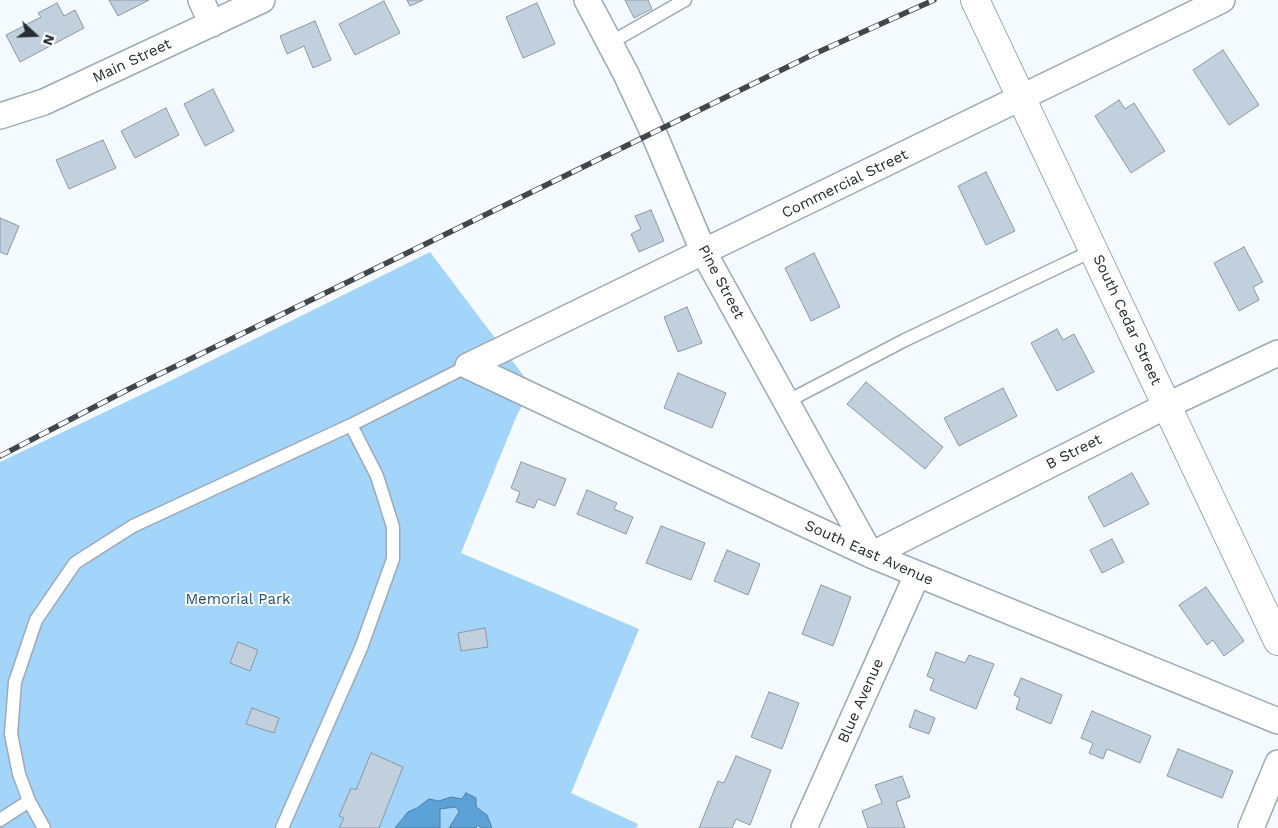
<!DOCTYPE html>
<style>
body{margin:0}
#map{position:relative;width:1278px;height:828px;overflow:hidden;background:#f4faff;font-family:"Work Sans",sans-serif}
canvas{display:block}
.north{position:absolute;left:10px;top:10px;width:50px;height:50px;-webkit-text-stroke:4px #fff;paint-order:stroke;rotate:110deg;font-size:14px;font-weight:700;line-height:20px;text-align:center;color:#262c30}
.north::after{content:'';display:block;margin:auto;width:18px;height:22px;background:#262c30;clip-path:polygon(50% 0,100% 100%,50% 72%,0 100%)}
</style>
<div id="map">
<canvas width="1278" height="828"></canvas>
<div class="north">N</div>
</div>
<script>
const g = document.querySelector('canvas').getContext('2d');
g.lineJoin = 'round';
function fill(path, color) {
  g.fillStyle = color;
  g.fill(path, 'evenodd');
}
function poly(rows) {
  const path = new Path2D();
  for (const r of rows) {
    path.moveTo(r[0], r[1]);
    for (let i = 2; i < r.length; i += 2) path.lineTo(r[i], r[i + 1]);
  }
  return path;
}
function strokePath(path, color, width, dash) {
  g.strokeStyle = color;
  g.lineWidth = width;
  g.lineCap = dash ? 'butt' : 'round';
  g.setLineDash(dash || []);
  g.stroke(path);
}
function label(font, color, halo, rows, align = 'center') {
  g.font = font + ' "Work Sans",sans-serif';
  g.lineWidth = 4;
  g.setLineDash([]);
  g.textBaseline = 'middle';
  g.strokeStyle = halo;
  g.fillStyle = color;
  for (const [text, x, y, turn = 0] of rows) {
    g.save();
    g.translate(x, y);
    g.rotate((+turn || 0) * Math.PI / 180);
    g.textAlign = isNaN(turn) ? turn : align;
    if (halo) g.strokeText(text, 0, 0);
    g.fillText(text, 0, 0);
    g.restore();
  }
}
fill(poly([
 [430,252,532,387,517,415,461,553,639,629,571,793,638,824,636,828,0,828,0,462,172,380]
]), '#a3d4fa');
const water = poly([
 [466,793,476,798,476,807,487,815,492,828,482,828,477,825,476,828,449,828,459,812,458,809,455,807,440,809,440,828,395,828,408,812,417,808,429,799,439,801,451,797,462,799,466,793]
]);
fill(water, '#5ca2d6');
strokePath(water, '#4c7fa4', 1);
const building = poly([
 [109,0,149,0,118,16,109,0],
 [407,0,423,0,410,6,407,0],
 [625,0,648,0,652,9,634,18,625,0],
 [384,1,400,33,355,55,339,24,384,1],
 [57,3,64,16,75,10,84,28,20,62,6,35,41,17,38,13,57,3],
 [537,3,555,44,523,58,506,17,537,3],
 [315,21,331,60,313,68,304,46,287,54,280,36,315,21],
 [1223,50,1259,105,1229,125,1193,70,1223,50],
 [213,89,234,131,205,146,184,104,213,89],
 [1119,100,1125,109,1134,103,1165,151,1131,173,1095,116,1119,100],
 [166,108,179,135,135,158,121,131,166,108],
 [103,140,116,168,69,189,56,160,103,140],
 [986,172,1015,231,986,245,958,186,986,172],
 [651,210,664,241,639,252,631,234,641,229,635,216,651,210],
 [0,218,19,226,7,255,0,252,0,218],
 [1244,247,1263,282,1253,287,1259,300,1239,311,1214,263,1244,247],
 [814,253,840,307,811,321,785,268,814,253],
 [687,307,702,343,678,352,664,317,687,307],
 [1057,329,1063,340,1074,334,1094,372,1057,391,1031,343,1057,329],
 [678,373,726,393,712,428,664,408,678,373],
 [866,382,943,447,925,469,847,404,866,382],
 [1003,388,1017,416,959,446,944,418,1003,388],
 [521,462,566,479,555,506,538,499,534,508,516,502,520,492,511,488,521,462],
 [1132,473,1149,504,1104,527,1088,497,1132,473],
 [587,490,617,503,614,509,633,517,626,534,577,514,587,490],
 [661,526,705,543,691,580,646,563,661,526],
 [1112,539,1124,562,1102,573,1090,550,1112,539],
 [727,550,760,564,748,595,714,581,727,550],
 [821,585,851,597,833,646,802,634,821,585],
 [1206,587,1244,641,1224,656,1213,640,1207,645,1179,605,1206,587],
 [485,628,488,647,461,651,458,633,485,628],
 [238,642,258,650,250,671,230,663,238,642],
 [936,652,965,663,969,655,994,664,976,709,930,690,934,679,927,676,936,652],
 [1021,678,1062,695,1051,724,1016,709,1020,698,1014,695,1021,678],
 [769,692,799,703,782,749,751,737,769,692],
 [252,708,279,718,274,733,246,724,252,708],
 [915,710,935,718,929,734,909,727,915,710],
 [1092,711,1151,736,1140,763,1107,749,1103,759,1089,753,1093,743,1081,738,1092,711],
 [1178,749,1233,771,1222,798,1167,776,1178,749],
 [371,753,403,767,379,828,339,828,344,818,339,816,351,788,356,790,371,753],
 [736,756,771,770,750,825,736,819,732,828,699,828,718,781,724,783,736,756],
 [902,776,910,797,896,802,905,828,868,828,862,811,882,803,875,785,902,776]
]);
fill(building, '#c1d0dc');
strokePath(building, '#8b99a5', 1);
const service = poly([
 [610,43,685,0],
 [786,402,905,340,1094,250],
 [0,820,29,801],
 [44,828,29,801,19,774,11,734,15,682,36,620,75,563,133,526,351,425,468,366],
 [282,828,361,648,393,559,393,527,377,476,351,425]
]);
const minor = poly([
 [201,0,212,24],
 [587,0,626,74,654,134,704,253,871,555,1168,405,1278,353],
 [0,116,44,102,262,0],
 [468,366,871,555,1278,721],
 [468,366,1222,0],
 [804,828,917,575],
 [1251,828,1278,763]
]);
const secondary = poly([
 [975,0,1278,641]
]);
strokePath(service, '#9caab6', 15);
strokePath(minor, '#9caab6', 28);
strokePath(secondary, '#9caab6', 30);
strokePath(service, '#fff', 12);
strokePath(minor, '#fff', 25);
strokePath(secondary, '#fff', 28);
const rail = poly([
 [0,456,127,390,814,54,934,0]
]);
strokePath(rail, '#41474b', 5.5);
strokePath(rail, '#fff', 4, [11]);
label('15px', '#262c30', '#fff', [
 ["Main Street",132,61,-25],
 ["Commercial Street",845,184,-26],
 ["Pine Street",721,282,62],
 ["South Cedar Street",1127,320,65],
 ["B Street",1074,452,-27],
 ["South East Avenue",869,553,24],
 ["Blue Avenue",861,701,-66]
]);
label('15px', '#1d5175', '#fff', [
 ["Memorial Park",238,600]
]);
</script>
